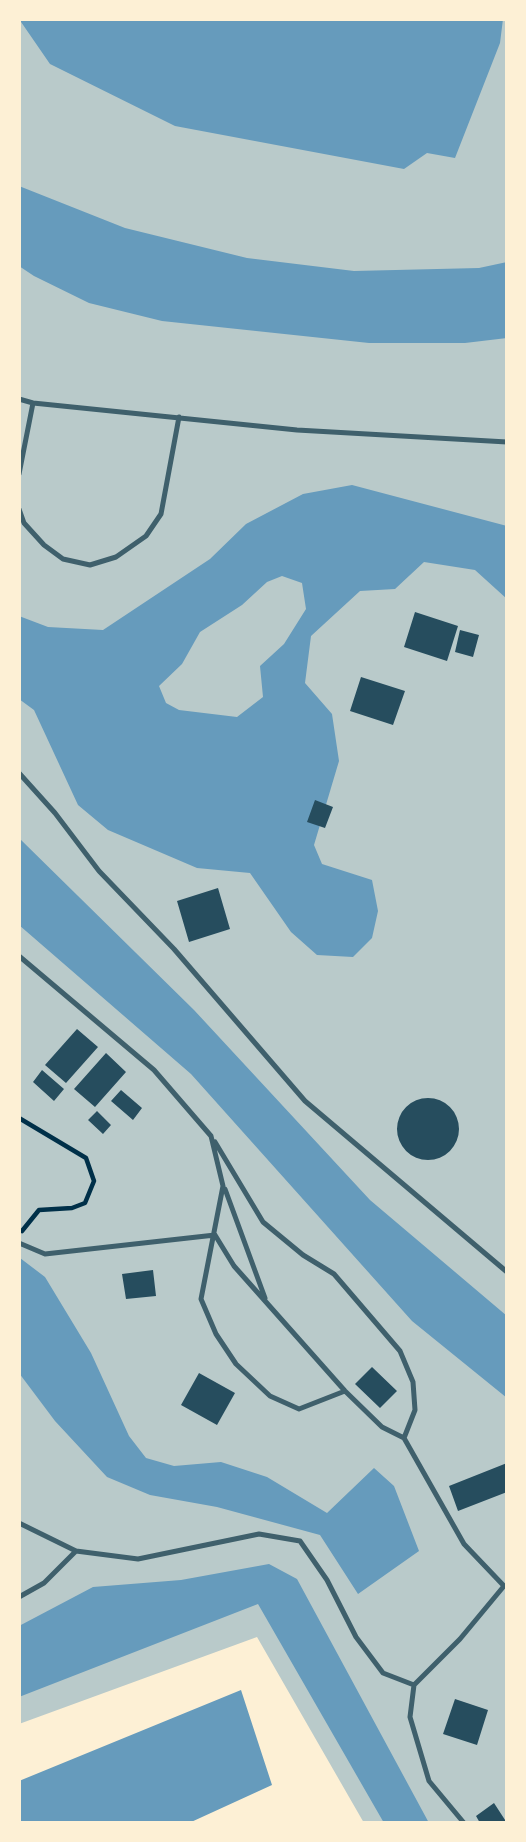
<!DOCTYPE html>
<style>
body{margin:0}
#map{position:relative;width:526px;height:1842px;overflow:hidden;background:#fdf0d5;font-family:"Archivo Narrow",sans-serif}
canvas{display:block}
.frame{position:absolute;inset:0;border:21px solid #fdf0d5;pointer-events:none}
</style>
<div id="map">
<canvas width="526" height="1842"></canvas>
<div class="frame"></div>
</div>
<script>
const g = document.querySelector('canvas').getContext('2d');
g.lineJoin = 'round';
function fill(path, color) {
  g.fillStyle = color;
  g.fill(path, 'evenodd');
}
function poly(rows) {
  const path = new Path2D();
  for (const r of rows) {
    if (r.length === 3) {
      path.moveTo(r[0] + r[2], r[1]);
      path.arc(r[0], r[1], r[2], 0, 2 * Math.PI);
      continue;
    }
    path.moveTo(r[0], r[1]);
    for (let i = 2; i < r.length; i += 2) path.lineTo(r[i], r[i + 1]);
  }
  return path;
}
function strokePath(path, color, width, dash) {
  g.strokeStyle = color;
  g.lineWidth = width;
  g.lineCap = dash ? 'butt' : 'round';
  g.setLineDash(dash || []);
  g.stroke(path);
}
fill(poly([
 [19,19,507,19,507,1823,364,1823,257,1637,19,1724]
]), '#b9caca');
fill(poly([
 [19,19,503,19,500,43,455,158,427,153,404,169,175,126,50,64],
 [19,186,125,228,247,258,354,271,479,268,507,262,507,338,465,343,369,343,162,321,89,303,34,276,19,266],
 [352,485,507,526,507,599,475,570,424,562,395,589,360,591,311,636,305,683,332,714,339,761,314,845,322,864,372,880,378,911,372,938,353,957,317,955,291,932,250,873,197,868,108,830,78,805,34,710,19,699,19,616,48,627,103,630,210,559,246,524,303,494],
 [282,576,302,583,306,609,284,644,260,666,263,697,237,717,179,710,166,703,159,686,182,664,200,632,242,605,267,582],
 [19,838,194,1010,370,1200,507,1316,507,1398,412,1321,191,1074,19,925],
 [20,1258,45,1277,91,1353,129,1436,146,1458,174,1466,221,1462,267,1477,327,1513,374,1468,394,1486,419,1551,358,1594,320,1535,217,1507,150,1495,107,1477,55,1421,19,1373],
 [269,1564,297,1579,429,1823,384,1823,258,1604,19,1697,19,1626,93,1587,181,1580],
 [241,1690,272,1785,189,1823,19,1823,19,1781]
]), '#669bbc');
fill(poly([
 [415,612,458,626,447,661,404,647],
 [460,630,479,635,473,657,455,652],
 [361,677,405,691,393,725,350,711],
 [315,800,333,807,325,828,307,822],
 [218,888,230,929,189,942,177,901],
 [77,1029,98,1047,66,1083,45,1065],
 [106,1053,126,1072,95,1107,74,1089],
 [42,1070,64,1089,54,1101,33,1082],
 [121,1090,142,1108,133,1120,111,1101],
 [428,1129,31],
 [97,1111,111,1125,103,1134,88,1120],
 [153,1270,156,1296,126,1299,122,1274],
 [372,1367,397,1391,380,1408,355,1384],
 [199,1373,235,1393,217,1425,181,1405],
 [507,1463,507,1492,458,1511,449,1486],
 [455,1699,488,1710,477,1745,443,1734],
 [494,1803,507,1823,480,1823,476,1816]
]), '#264d5e');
strokePath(poly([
 [19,1118,86,1158,94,1181,85,1203,72,1208,39,1210,22,1231]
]), '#003049', 4.5);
strokePath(poly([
 [19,399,33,403,297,430,507,442],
 [19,474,33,403],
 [19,509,24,523,44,545,63,559,90,565,116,557,146,536,161,514,179,417],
 [19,773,55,813,99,871,174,949,305,1101,507,1272],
 [19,956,154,1070,211,1136,223,1186,201,1299,216,1334,236,1364,270,1396,299,1409,345,1391],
 [215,1142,263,1222,303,1255,334,1274,400,1351,413,1382,415,1410,404,1438],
 [225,1189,265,1298],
 [215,1235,234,1266,345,1391,382,1427,404,1438,464,1544,504,1586,507,1585],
 [19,1243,45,1254,215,1235],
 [19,1523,76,1551,138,1559,259,1534,300,1541,327,1580,356,1637,383,1673,414,1685,460,1639,504,1586],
 [19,1597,44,1583,76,1551],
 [414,1685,410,1717,429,1781,464,1823]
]), '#3f606c', 5);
</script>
